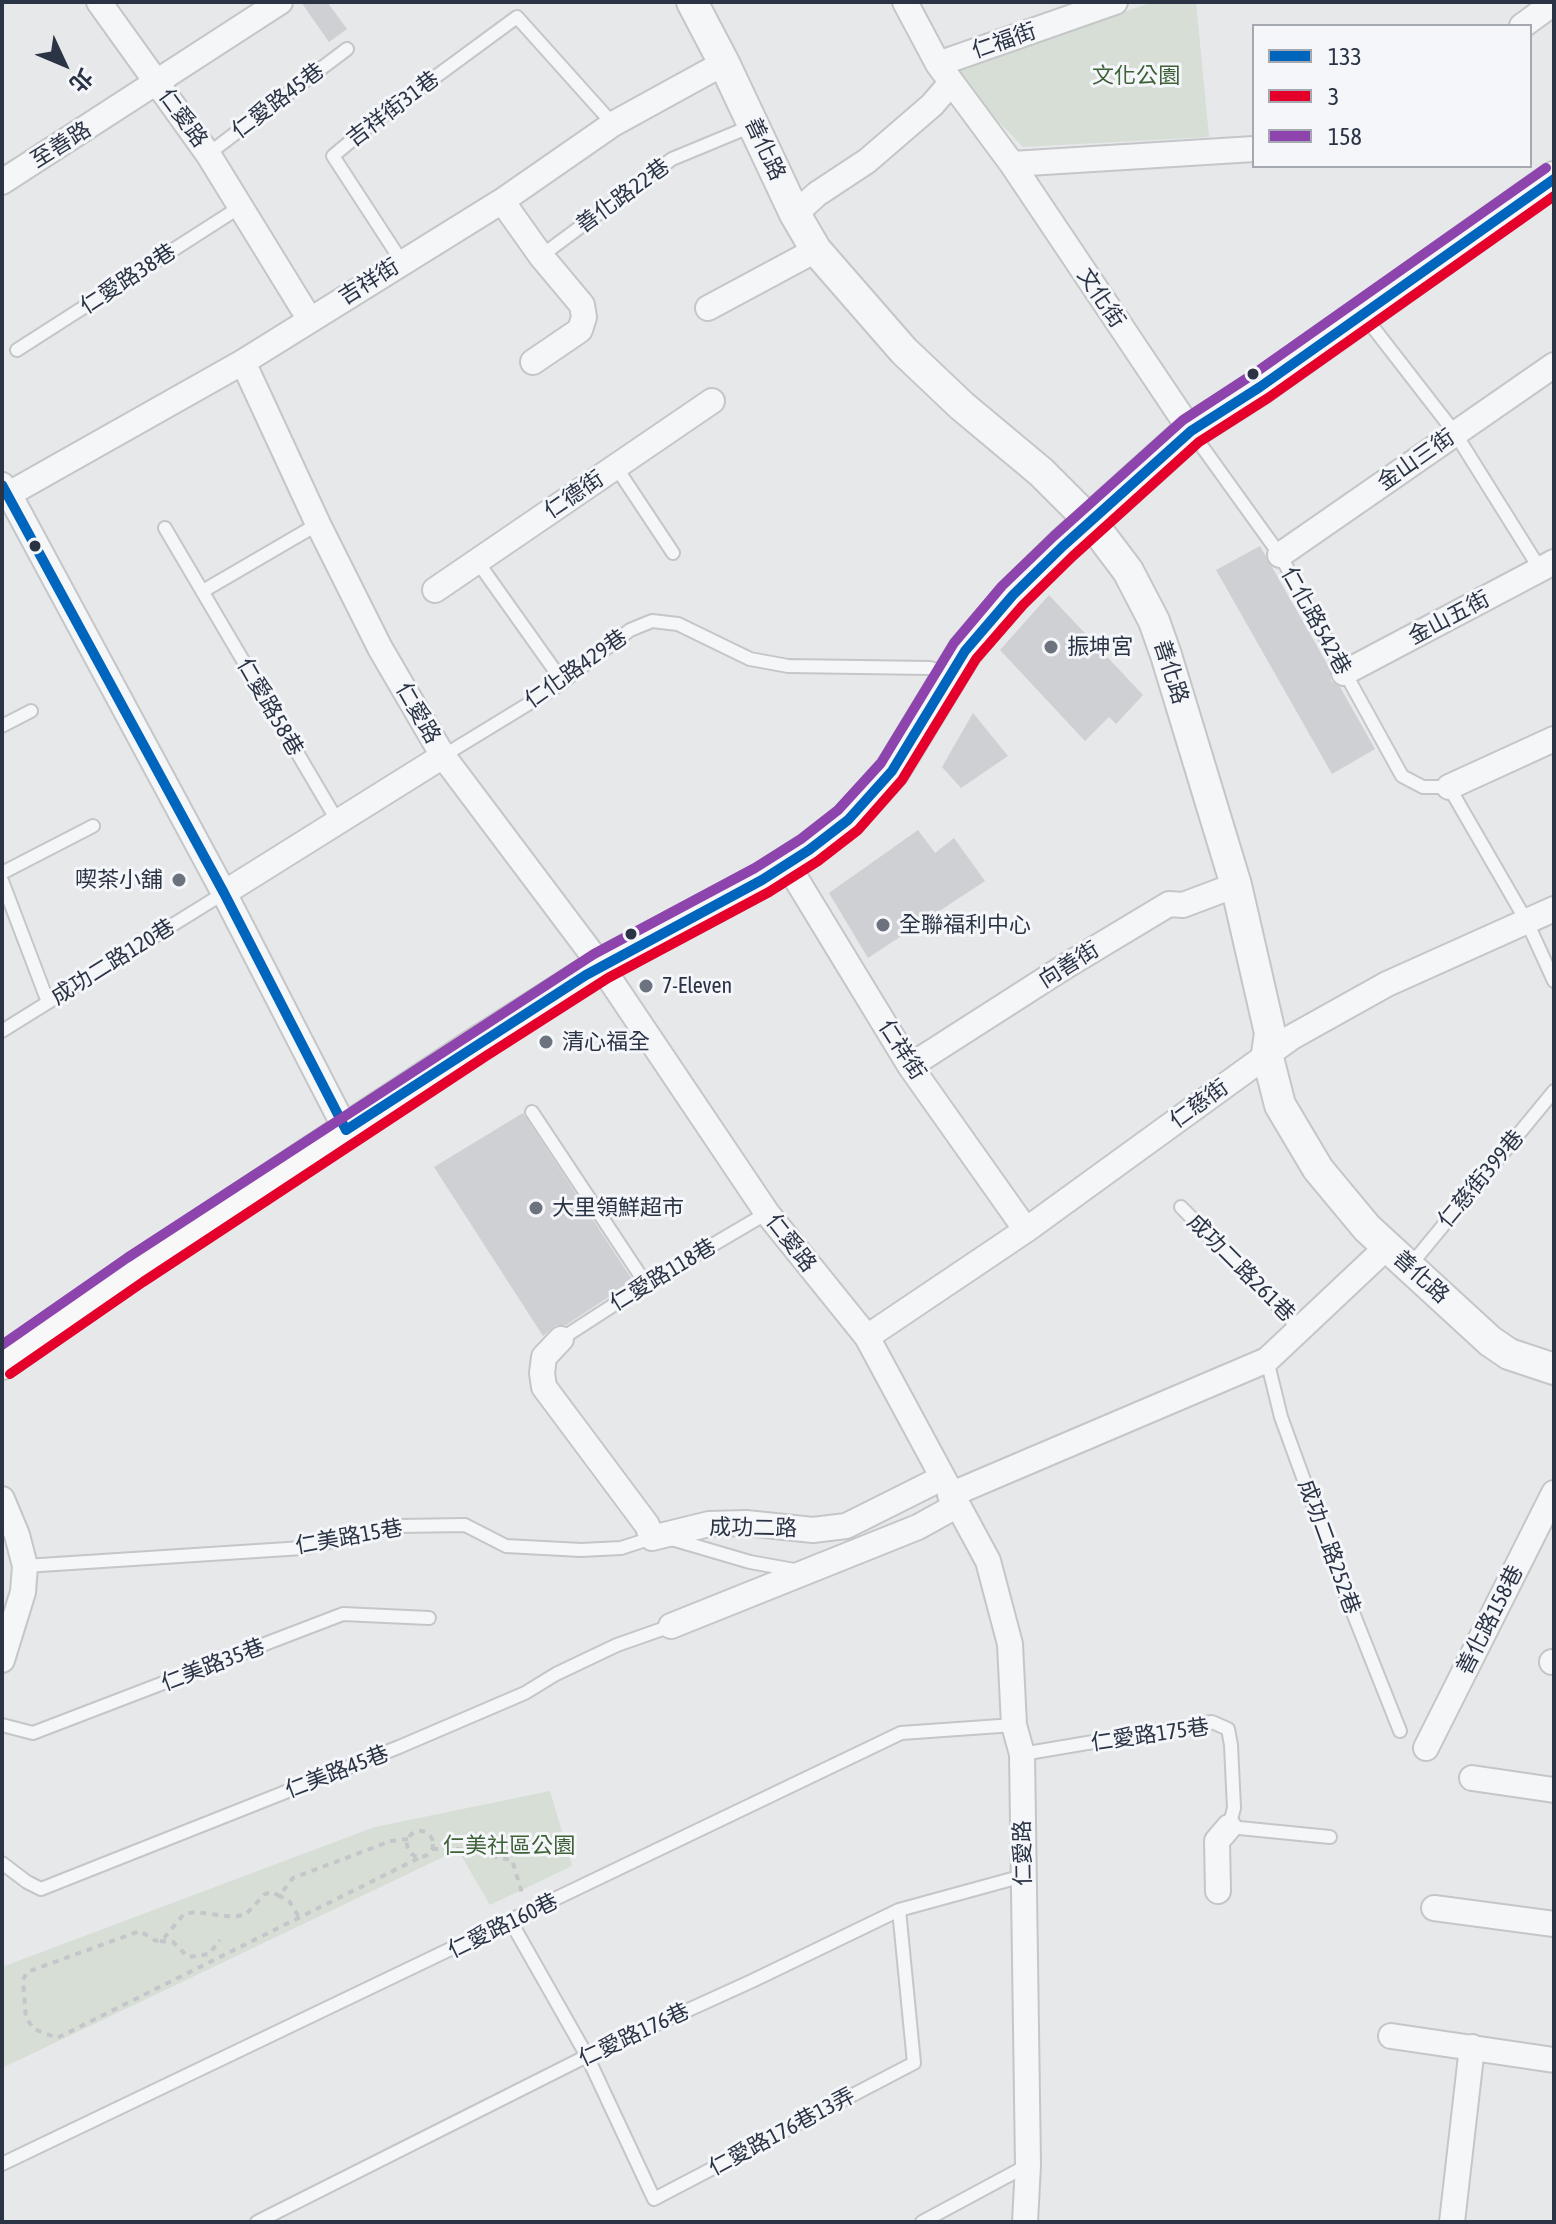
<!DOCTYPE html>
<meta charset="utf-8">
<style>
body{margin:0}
#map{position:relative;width:1556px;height:2224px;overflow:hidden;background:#e6e8ea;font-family:"Asap Condensed","Noto Sans TC",sans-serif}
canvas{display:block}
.frame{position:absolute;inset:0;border:4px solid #2b3445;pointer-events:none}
.legend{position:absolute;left:1252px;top:24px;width:280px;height:144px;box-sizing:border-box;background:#f4f6f9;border:2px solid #a4a8b1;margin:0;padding:10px 14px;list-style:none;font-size:24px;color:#2b3445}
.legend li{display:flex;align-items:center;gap:16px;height:40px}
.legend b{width:40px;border:2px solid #a4a8b1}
.north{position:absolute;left:24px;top:24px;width:80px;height:80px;-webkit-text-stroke:6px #f4f6f9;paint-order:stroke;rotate:134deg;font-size:22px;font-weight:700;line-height:32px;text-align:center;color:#2b3445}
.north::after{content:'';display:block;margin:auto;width:28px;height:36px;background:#2b3445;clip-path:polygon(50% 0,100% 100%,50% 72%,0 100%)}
</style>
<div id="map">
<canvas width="1556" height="2224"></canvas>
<div class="frame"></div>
<ul class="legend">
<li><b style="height:10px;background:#0065bd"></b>133</li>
<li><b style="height:10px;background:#e4002b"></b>3</li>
<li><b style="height:10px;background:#8e44ad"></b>158</li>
</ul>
<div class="north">北</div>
</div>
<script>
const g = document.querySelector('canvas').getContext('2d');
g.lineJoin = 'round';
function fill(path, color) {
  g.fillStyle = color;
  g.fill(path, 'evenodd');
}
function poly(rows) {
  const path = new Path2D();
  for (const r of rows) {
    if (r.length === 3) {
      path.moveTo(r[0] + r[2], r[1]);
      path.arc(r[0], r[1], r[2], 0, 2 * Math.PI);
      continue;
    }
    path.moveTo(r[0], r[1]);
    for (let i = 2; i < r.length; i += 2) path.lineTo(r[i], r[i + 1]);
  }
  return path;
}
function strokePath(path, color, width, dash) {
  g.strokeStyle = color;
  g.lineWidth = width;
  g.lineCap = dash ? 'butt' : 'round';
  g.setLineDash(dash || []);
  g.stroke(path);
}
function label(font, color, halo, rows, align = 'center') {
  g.font = font + ' "Asap Condensed","Noto Sans TC",sans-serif';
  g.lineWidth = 6;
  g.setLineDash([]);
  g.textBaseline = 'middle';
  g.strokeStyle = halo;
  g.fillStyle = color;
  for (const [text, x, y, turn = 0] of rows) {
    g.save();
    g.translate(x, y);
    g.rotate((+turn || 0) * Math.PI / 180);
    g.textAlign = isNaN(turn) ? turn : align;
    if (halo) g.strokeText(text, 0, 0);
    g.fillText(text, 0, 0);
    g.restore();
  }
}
fill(poly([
 [1154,2,1196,2,1209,137,1023,147,959,81,963,64],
 [550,1791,572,1866,490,1905,458,1850,2,2068,2,1967,375,1827]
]), '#d6ded6');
fill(poly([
 [301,2,327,2,347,29,329,42],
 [1260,546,1330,669,1331,681,1340,687,1375,749,1332,774,1216,570],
 [1049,595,1143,695,1116,724,1109,717,1085,741,1000,650],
 [973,713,1008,756,961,788,942,767],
 [918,830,935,853,954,838,985,881,868,958,829,893],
 [523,1113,633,1281,566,1325,556,1325,543,1336,434,1167]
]), '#ced0d3');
const service = poly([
 [208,154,347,49],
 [541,256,672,159,754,125],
 [402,262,333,156,370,125,517,17,613,124],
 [1365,317,1455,433,1540,569],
 [17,350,240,207],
 [1193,434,1280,555,1402,776,1423,787,1449,787,1527,922,1554,981],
 [616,467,673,553],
 [165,528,338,822],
 [477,561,563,682],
 [203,591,318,524],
 [2,726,31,711],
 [443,756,556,687,630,630,652,621,678,624,750,659,788,666,930,668,947,674],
 [2,873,93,826],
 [2,881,48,1002],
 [2,1031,224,893],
 [532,1112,646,1284],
 [1181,1207,1301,1330],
 [1409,1267,1554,1091],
 [561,1339,646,1284,767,1213],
 [1267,1360,1281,1417,1344,1590,1400,1731],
 [25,1566,303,1548,399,1526,465,1525,506,1546,581,1550,621,1548,652,1538,675,1540,750,1562,800,1571],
 [2,1725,33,1733,343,1614,429,1618],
 [1022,1754,1212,1722,1228,1729,1231,1745,1234,1808,1229,1827,1330,1837],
 [2,1863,27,1882,41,1889,399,1747,525,1693,556,1674,617,1645,671,1626],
 [511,1922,587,2056,654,2199,914,2063,899,1910],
 [2,2164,901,1733,1014,1725],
 [257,2222,587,2056,752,1981,899,1910,1023,1876],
 [922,2222,1028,2165]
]);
const minor = poly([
 [99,2,208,154,310,320],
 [905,2,938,64,1012,164,1191,431],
 [1522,26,1544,10],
 [938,64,1115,2],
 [1012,164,1254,149],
 [2,182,280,2],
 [502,201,541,256,582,305,584,317,580,330,533,362],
 [795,214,817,194,867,161,932,105,951,83],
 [708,308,816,250],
 [243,362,318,524,380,648,443,756,601,966,767,1213,867,1337,988,1561,1010,1644,1014,1725,1022,1754,1028,2165,1025,2222],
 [2,485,9,494,224,893,346,1130],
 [9,494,243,362,502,201,613,124,724,63],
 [1280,555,1554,365],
 [435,590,712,401],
 [1344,673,1554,562],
 [1449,787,1554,739],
 [787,864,910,1066,1026,1230],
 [224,893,443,756],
 [910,1066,1066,966,1169,904,1183,905,1236,885],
 [867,1337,1026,1230,1292,1037,1387,984,1554,909],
 [561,1339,544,1357,542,1373,544,1387,647,1525,652,1538,709,1524,746,1523,813,1530,846,1526,942,1478],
 [950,1495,1267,1360,1387,1247],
 [2,1499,17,1535,25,1566,23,1592,2,1660],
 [671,1626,918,1527,956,1506],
 [1552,1662,1554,1662],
 [1426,1748,1554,1493],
 [1472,1778,1554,1790],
 [1218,1891,1217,1841,1229,1827],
 [1434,1908,1554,1924],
 [1391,2036,1554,2060],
 [1452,2222,1472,2047]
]);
const tertiary = poly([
 [692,2,724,63,795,214,816,250,904,351,962,406,1041,472,1091,522,1128,571,1154,621,1166,655,1236,885,1270,1033,1267,1054,1280,1105,1318,1169,1367,1228,1490,1341,1509,1354,1554,1369]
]);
const secondary = poly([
 [2,1362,135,1270,478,1044,601,966,762,880,809,850,848,820,892,771,965,651,1013,595,1063,546,1191,431,1260,387,1554,179]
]);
strokePath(service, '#c4c6c8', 16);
strokePath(minor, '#c4c6c8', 28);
strokePath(tertiary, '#c4c6c8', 34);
strokePath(secondary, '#c4c6c8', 38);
strokePath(poly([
 [420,1844,13],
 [408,1839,391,1841,293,1878,279,1896,273,1892,265,1894,246,1914,234,1917,195,1912,184,1914,164,1938,156,1941,140,1931,27,1972,23,1980,26,2018,34,2029,57,2038,423,1856],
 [432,1849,458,1849,512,1860,523,1896],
 [278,1895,289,1901,299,1917],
 [160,1941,173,1942,188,1957,209,1954,220,1940]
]), '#c5c6ca', 4, [6, 6]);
strokePath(service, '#f5f6f7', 12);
strokePath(minor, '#f5f6f7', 24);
strokePath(tertiary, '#f5f6f7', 30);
strokePath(secondary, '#f8f8f8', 34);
strokePath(poly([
 [2,485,224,893,346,1130],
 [346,1130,586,975,762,880,809,850,848,820,892,771,965,651,1013,595,1063,546,1191,431,1260,387,1554,179]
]), '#0065bd', 10);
strokePath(poly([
 [10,1374,143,1282,486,1056,608,978,769,892,818,861,858,830,902,780,976,659,1023,605,1073,556,1199,442,1268,398,1554,196]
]), '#e4002b', 10);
strokePath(poly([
 [2,1345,127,1258,594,954,755,868,801,839,838,810,881,763,954,643,1002,586,1054,536,1183,420,1252,375,1546,168]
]), '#8e44ad', 10);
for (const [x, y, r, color] of [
 [1253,374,7,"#2b3445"],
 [35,546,7,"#2b3445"],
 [1051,647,8,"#6c737f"],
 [179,880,8,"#6c737f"],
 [883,925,8,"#6c737f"],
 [631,934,7,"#2b3445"],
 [646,986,8,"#6c737f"],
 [546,1042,8,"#6c737f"],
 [536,1208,8,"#6c737f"]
]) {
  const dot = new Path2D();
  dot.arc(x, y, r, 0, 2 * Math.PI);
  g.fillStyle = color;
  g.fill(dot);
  strokePath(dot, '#f4f6f9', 3);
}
label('22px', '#2b3445', '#f4f6f9', [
 ["仁福街",1004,41,-19],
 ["仁愛路45巷",278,101,-37],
 ["吉祥街31巷",393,109,-37],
 ["仁愛路",183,118,54],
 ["至善路",61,145,-32],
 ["善化路",765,149,65],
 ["善化路22巷",623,196,-36],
 ["仁愛路38巷",128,279,-33],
 ["吉祥街",369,282,-32],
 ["文化街",1101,298,56],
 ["金山三街",1416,460,-35],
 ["仁德街",574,495,-34],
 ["金山五街",1449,618,-28],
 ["仁化路542巷",1316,621,61],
 ["仁化路429巷",576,669,-35],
 ["善化路",1171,672,72],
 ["仁愛路58巷",270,707,60],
 ["仁愛路",418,713,60],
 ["成功二路120巷",113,962,-32],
 ["向善街",1069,965,-32],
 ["仁祥街",902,1050,57],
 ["仁慈街",1199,1104,-36],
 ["仁慈街399巷",1481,1179,-50],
 ["仁愛路",791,1243,52],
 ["成功二路261巷",1241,1268,45],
 ["仁愛路118巷",663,1275,-31],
 ["善化路",1421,1277,42],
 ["成功二路",753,1528,1],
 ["仁美路15巷",349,1537,-10],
 ["成功二路252巷",1329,1547,70],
 ["善化路158巷",1490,1620,-63],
 ["仁美路35巷",213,1665,-21],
 ["仁愛路175巷",1150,1735,-8],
 ["仁美路45巷",337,1772,-21],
 ["仁愛路",1023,1853,-91],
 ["仁愛路160巷",503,1926,-26],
 ["仁愛路176巷",634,2035,-25],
 ["仁愛路176巷13弄",782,2132,-28]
]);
label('22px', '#3f6138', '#f4f6f9', [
 ["文化公園",1136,76],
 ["仁美社區公園",509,1846]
]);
label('22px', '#2b3445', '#f4f6f9', [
 ["振坤宮",1067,647],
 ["喫茶小舖",163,880,"right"],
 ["全聯福利中心",899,925],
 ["7-Eleven",662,986],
 ["清心福全",562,1042],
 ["大里領鮮超市",552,1208]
], 'left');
</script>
